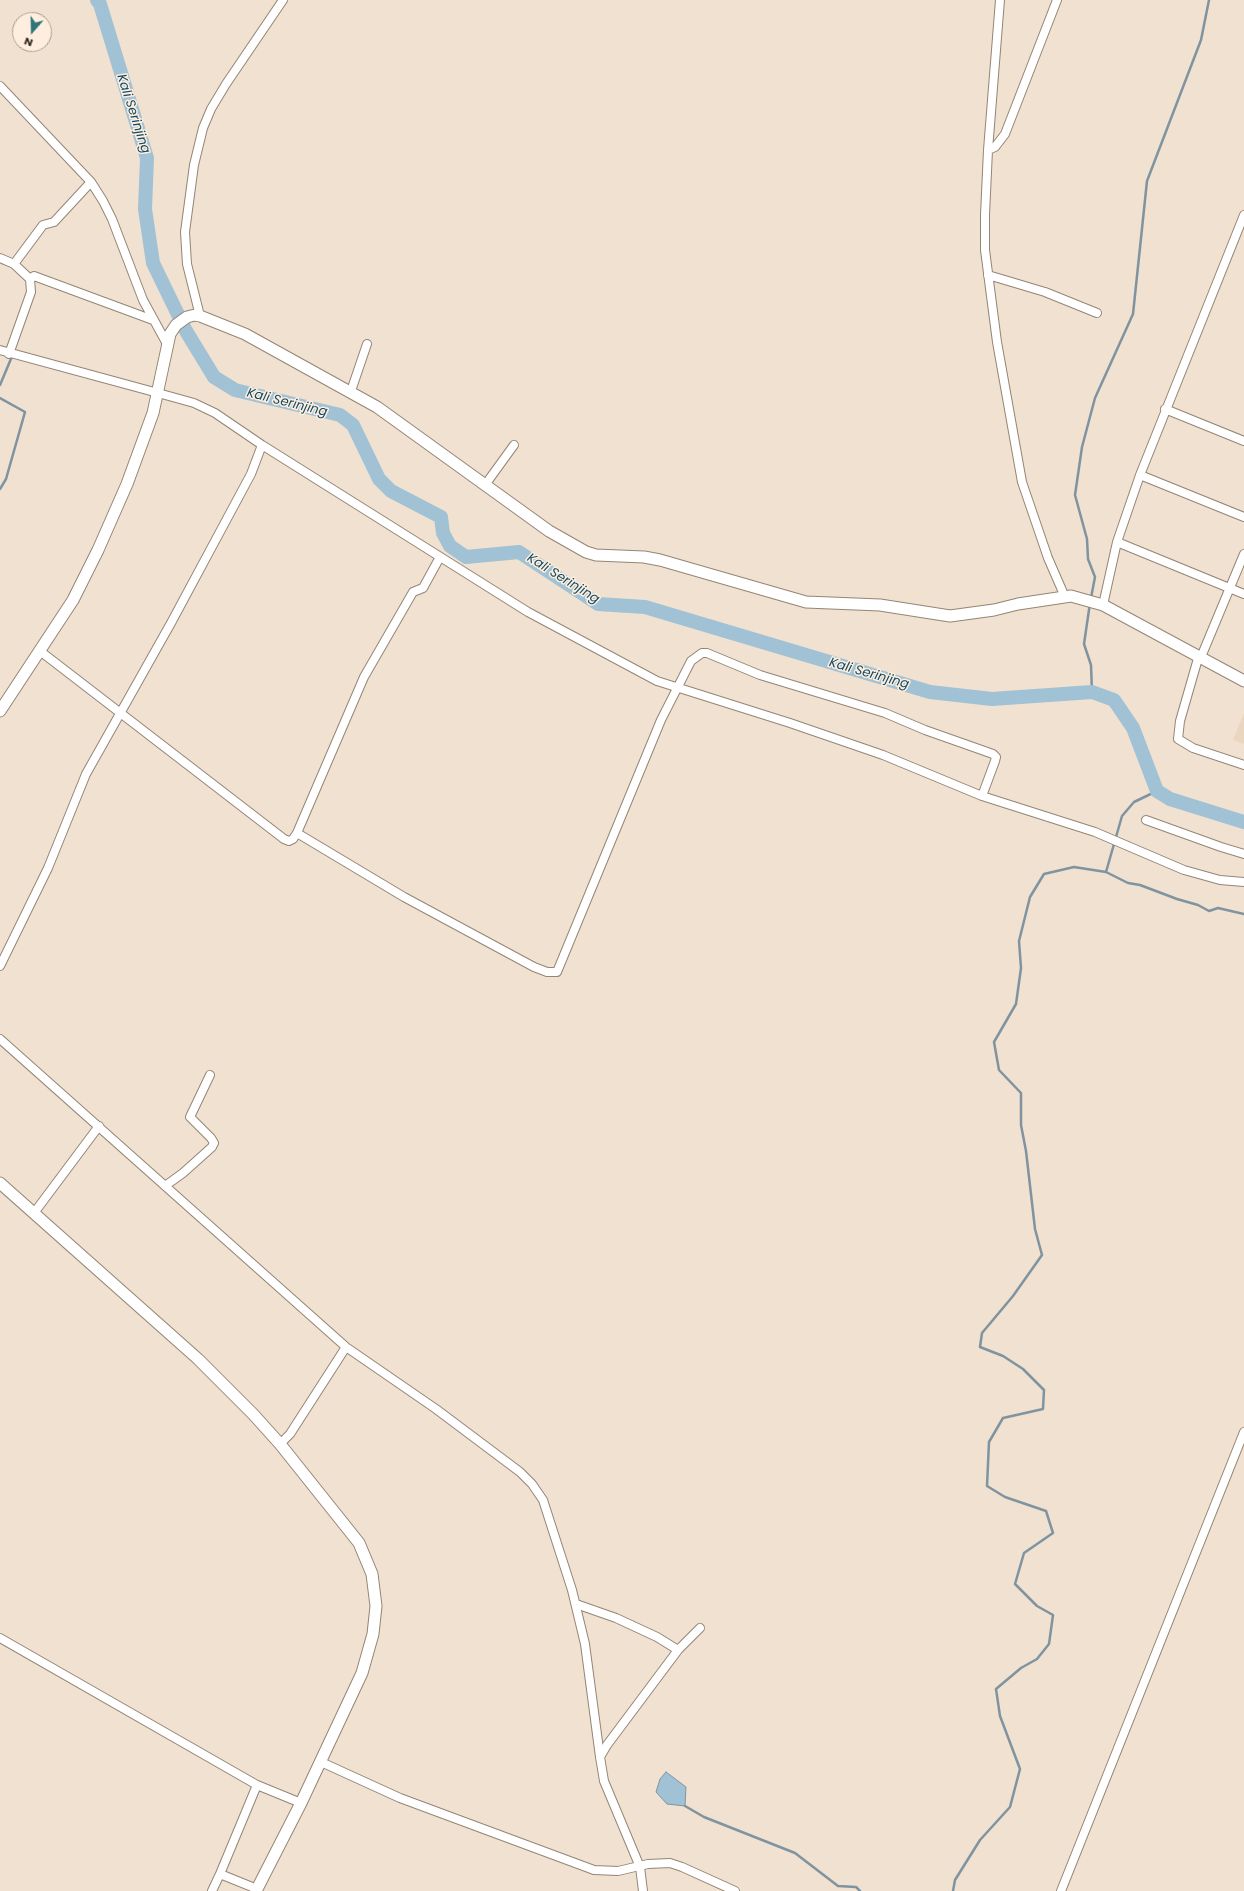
<!DOCTYPE html>
<style>
body{margin:0}
#map{position:relative;width:1244px;height:1891px;overflow:hidden;background:#f1e1d0;font-family:Poppins,sans-serif}
canvas{display:block}
.north{position:absolute;left:12px;top:12px;width:40px;height:40px;box-sizing:border-box;background:#fed;border:1px solid #aca093;border-radius:50%;rotate:200deg;font-size:11px;font-weight:700;line-height:16px;text-align:center;color:#302a24}
.north::after{content:'';display:block;margin:auto;width:14px;height:18px;background:#2d777a;clip-path:polygon(50% 0,100% 100%,50% 72%,0 100%)}
</style>
<div id="map">
<canvas width="1244" height="1891"></canvas>
<div class="north">N</div>
</div>
<script>
const g = document.querySelector('canvas').getContext('2d');
g.lineJoin = 'round';
function fill(path, color) {
  g.fillStyle = color;
  g.fill(path, 'evenodd');
}
function poly(rows) {
  const path = new Path2D();
  for (const r of rows) {
    path.moveTo(r[0], r[1]);
    for (let i = 2; i < r.length; i += 2) path.lineTo(r[i], r[i + 1]);
  }
  return path;
}
function strokePath(path, color, width, dash) {
  g.strokeStyle = color;
  g.lineWidth = width;
  g.lineCap = dash ? 'butt' : 'round';
  g.setLineDash(dash || []);
  g.stroke(path);
}
function label(font, color, halo, rows, align = 'center') {
  g.font = font + ' Poppins,sans-serif';
  g.lineWidth = 3;
  g.setLineDash([]);
  g.textBaseline = 'middle';
  g.strokeStyle = halo;
  g.fillStyle = color;
  for (const [text, x, y, turn = 0] of rows) {
    g.save();
    g.translate(x, y);
    g.rotate((+turn || 0) * Math.PI / 180);
    g.textAlign = isNaN(turn) ? turn : align;
    if (halo) g.strokeText(text, 0, 0);
    g.fillText(text, 0, 0);
    g.restore();
  }
}
fill(poly([
 [1244,713,1244,744,1233,740]
]), '#ead6bf');
const water = poly([
 [666,1772,686,1787,685,1806,667,1804,656,1792,660,1779,666,1772]
]);
fill(water, '#a1c1d5');
strokePath(water, '#7f94a0', 1);
strokePath(poly([
 [0,385,13,354],
 [0,398,25,412,6,479,0,489],
 [1091,598,1095,577,1088,559,1087,539,1075,495,1082,447,1095,398,1133,314,1147,181,1201,40,1209,0],
 [1090,603,1084,644,1091,665,1092,692],
 [1106,872,1128,883,1140,885,1177,899,1198,905,1209,911,1218,908,1244,914],
 [685,1806,704,1817,795,1853,838,1886,856,1887,860,1891],
 [953,1891,955,1880,980,1840,1010,1807,1020,1769,1000,1716,996,1689,1021,1668,1037,1659,1049,1644,1053,1615,1037,1606,1015,1584,1024,1553,1053,1533,1046,1511,1005,1497,987,1486,989,1442,1003,1418,1043,1409,1044,1390,1023,1369,1003,1356,980,1347,982,1333,1013,1296,1042,1255,1035,1229,1026,1151,1021,1125,1021,1093,999,1070,994,1042,1016,1004,1021,968,1019,941,1030,897,1044,874,1074,867,1106,872,1122,816,1134,802,1157,791]
]), '#7f94a0', 2.5);
strokePath(poly([
 [97,0,100,4,147,158,145,209,153,263,186,331,214,377,235,390,340,415,353,425,379,479,391,491,441,517,443,533,450,546,466,557,519,552,598,604,645,607,930,692,992,699,1092,692,1114,700,1133,728,1157,791,1170,799,1244,822]
]), '#a1c1d5', 14);
const street = poly([
 [1000,0,988,150,985,215,985,250,997,342,1022,482,1048,558,1065,597],
 [0,86,91,182,103,201,112,219,143,300,167,344],
 [988,150,995,147,1005,134,1057,0],
 [0,258,14,264,30,279,34,276,153,320],
 [14,264,43,225,54,222,91,182],
 [988,275,1045,292,1097,313],
 [200,316,187,264,185,232,194,165,203,128,211,109,226,84,283,0],
 [0,350,158,393,194,403,215,413,262,445,528,612,657,681,790,723,883,755,982,796,1095,832,1184,870,1220,880,1244,882],
 [9,354,31,292,30,279],
 [351,391,367,344],
 [1165,409,1244,441],
 [1140,475,1244,517],
 [485,485,514,445],
 [1117,542,1244,594],
 [1103,605,1117,542,1140,475,1244,215],
 [40,651,284,839,289,841,293,839,297,833,364,677,413,592,423,588,440,557],
 [1199,655,1180,721,1178,739,1193,748,1244,765],
 [1201,657,1244,554],
 [1146,820,1221,847,1244,854],
 [297,833,404,897,534,967,547,972,557,972,661,720,691,661,702,653,707,653,760,675,885,713,925,730,993,754,996,757,995,761,982,796],
 [0,966,48,868,86,774,171,623,251,474,262,445],
 [0,1039,346,1347,436,1409,520,1472,532,1484,543,1500,572,1590,585,1644,600,1757],
 [165,1186,183,1173,212,1147,214,1143,211,1138,190,1117,210,1075],
 [34,1213,99,1126],
 [280,1444,290,1434,346,1347],
 [576,1604,616,1618,657,1637,678,1650],
 [0,1638,257,1785],
 [321,1762,400,1798,594,1870,618,1871,648,1864,670,1863,682,1867,735,1891],
 [220,1874,257,1785,301,1803],
 [212,1891,220,1874,257,1889],
 [643,1891,640,1867,604,1781,600,1757,607,1745,678,1650,700,1628],
 [1061,1891,1244,1432]
]);
const secondary = poly([
 [0,711,73,600,98,550,127,484,153,413,170,334,176,325,187,317,195,315,200,316,245,334,377,407,549,531,586,552,596,555,644,557,660,560,806,602,880,605,950,616,994,610,1018,604,1071,596,1103,605,1244,681],
 [0,1183,198,1359,253,1414,280,1444,359,1543,372,1574,376,1606,373,1634,362,1673,301,1803,256,1891]
]);
strokePath(street, '#948576', 10);
strokePath(secondary, '#948576', 13);
strokePath(street, '#fff', 8);
strokePath(secondary, '#fff', 11);
label('italic 13px', '#124b68', '#fed', [
 ["Kali Serinjing",133,114,72],
 ["Kali Serinjing",287,403,14],
 ["Kali Serinjing",563,579,32],
 ["Kali Serinjing",869,674,16]
]);
</script>
